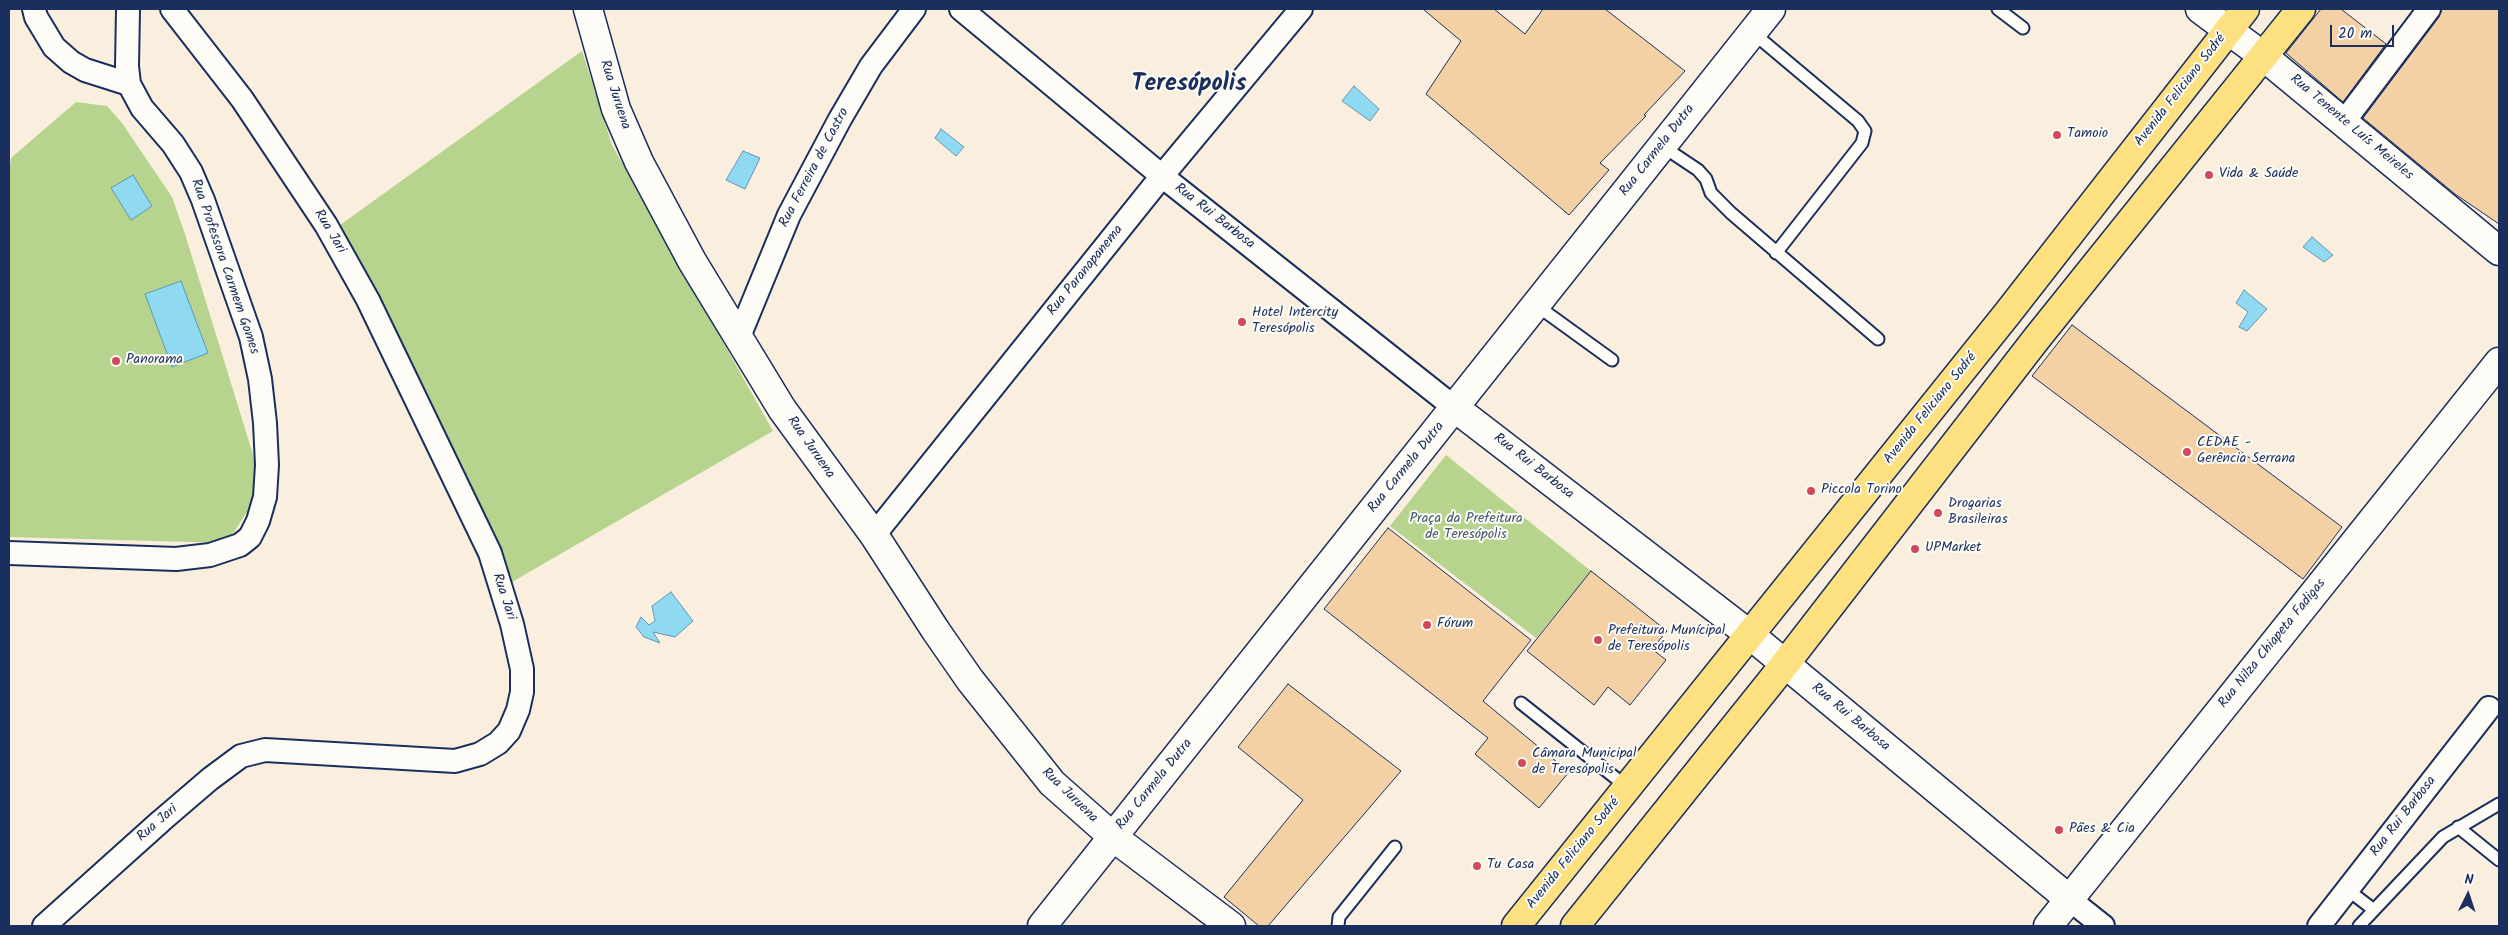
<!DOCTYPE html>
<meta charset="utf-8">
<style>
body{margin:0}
#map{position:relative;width:2508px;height:935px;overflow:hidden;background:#faefde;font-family:Kalam,sans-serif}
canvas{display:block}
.frame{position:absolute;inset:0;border:10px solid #1b2f5e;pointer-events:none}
.north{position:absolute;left:2443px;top:870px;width:50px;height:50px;-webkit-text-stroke:4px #fdfcf7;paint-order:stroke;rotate:4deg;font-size:14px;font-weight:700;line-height:20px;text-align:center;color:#1b2f5e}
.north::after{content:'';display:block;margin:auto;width:18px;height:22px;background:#1b2f5e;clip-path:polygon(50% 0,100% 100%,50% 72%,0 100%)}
.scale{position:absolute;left:2330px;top:25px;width:64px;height:22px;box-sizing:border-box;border:2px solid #1b2f5e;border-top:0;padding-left:6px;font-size:15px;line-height:18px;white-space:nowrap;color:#1b2f5e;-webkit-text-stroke:4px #fdfcf7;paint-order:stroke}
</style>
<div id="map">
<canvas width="2508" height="935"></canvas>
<div class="frame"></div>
<div class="north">N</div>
<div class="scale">20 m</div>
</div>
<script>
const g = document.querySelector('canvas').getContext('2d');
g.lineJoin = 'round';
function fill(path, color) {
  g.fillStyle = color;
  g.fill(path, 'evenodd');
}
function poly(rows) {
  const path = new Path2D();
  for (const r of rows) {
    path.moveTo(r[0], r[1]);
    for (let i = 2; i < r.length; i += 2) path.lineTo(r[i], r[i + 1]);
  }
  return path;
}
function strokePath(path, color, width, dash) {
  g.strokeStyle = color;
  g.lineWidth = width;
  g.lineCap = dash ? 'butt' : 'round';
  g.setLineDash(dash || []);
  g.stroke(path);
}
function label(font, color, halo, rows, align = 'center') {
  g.font = font + ' Kalam,sans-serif';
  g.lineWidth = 4;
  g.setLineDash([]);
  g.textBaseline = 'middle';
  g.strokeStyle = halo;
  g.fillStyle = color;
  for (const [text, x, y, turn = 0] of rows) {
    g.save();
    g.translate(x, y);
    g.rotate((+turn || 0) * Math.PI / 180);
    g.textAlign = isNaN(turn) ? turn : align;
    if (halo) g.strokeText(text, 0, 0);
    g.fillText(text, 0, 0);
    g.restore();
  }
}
fill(poly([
 [582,51,612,145,773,431,512,582,340,225],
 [76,102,107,106,122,123,172,197,185,234,263,487,227,543,9,537,9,174,11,158],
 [1446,455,1591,571,1536,638,1390,526]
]), '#b6d48d');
const water = poly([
 [1354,86,1379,109,1370,121,1342,101,1354,86],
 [941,129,964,147,956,156,935,138,941,129],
 [743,151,760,158,745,189,726,180,743,151],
 [133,175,152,206,131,220,111,188,133,175],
 [2312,237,2333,255,2324,262,2303,247,2312,237],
 [181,281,208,353,172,367,145,294,181,281],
 [2244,290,2267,309,2247,331,2239,327,2248,312,2236,303,2244,290],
 [671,592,693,621,675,637,653,632,660,643,644,637,636,627,641,617,649,625,655,621,652,606,671,592]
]);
fill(water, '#8fdaf0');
strokePath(water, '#6196b6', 1);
const building = poly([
 [1423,9,1494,9,1525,34,1543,9,1605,9,1685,71,1644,115,1646,116,1600,163,1609,170,1569,215,1426,94,1461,41,1423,9],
 [2321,9,2341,9,2386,44,2343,102,2286,53,2321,9],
 [2442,9,2499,9,2499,224,2455,194,2363,118,2439,17,2442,9],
 [2072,325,2342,527,2303,579,2032,376,2072,325],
 [1388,528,1531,640,1483,701,1569,772,1539,808,1475,754,1488,738,1324,609,1388,528],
 [1591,571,1667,631,1652,649,1666,660,1630,705,1608,687,1594,705,1527,651,1591,571],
 [1288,684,1401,771,1268,926,1259,926,1224,897,1303,800,1238,747,1288,684]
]);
fill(building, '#f3d1a4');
strokePath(building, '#1b2f5e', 1);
const service = poly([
 [1998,9,2023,28],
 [1752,32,1858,121,1865,131,1862,143,1776,253],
 [1662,146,1698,170,1706,179,1711,193,1731,213,1878,339],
 [1536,305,1612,360],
 [1521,703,1627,787],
 [2458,827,2499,860],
 [2348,890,2374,910,2443,837,2499,804],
 [1338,926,1339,917,1395,847],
 [2359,926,2374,910]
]);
const minor = poly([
 [34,9,36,17,54,47,71,62,85,70,129,84],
 [961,9,1162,176,1455,408],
 [2343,123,2429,9],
 [738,339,789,215,840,119,871,66,914,9],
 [874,535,1162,176,1301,9],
 [9,553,176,559,210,555,240,545,250,537,258,521,265,497,267,465,265,423,260,379,251,337,203,200,191,172,173,144,142,108,129,84,127,66,128,9],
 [2069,899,2103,926],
 [44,926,161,821,210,779,241,756,265,750,455,761,480,754,498,743,509,731,518,710,522,692,522,669,512,624,490,553,368,300,326,225,242,99,172,9],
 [2319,926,2489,708]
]);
const tertiary = poly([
 [588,9,616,109,639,162,692,261,782,409,874,535,936,631,970,680,1052,783,1113,837,1231,926],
 [1455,408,1749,634,2069,899],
 [2048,926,2499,362]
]);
const secondary = poly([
 [2200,9,2263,56,2499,251],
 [1042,926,1771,9]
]);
const primary = poly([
 [1516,926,2007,314,2245,9],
 [1575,926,1785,664,2037,338,2301,9]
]);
strokePath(service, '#1b2f5e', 15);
strokePath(minor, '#1b2f5e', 26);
strokePath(tertiary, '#1b2f5e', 31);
strokePath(secondary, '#1b2f5e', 31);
strokePath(primary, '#1b2f5e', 31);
strokePath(service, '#fdfcf7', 11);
strokePath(minor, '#fdfcf7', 22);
strokePath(tertiary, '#fdfcf7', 28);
strokePath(secondary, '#fdfcf7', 28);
strokePath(primary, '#fde080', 28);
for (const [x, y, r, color] of [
 [2057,135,5,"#d1495b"],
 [2209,175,5,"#d1495b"],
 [1242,322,5,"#d1495b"],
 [116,361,5,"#d1495b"],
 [2187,452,5,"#d1495b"],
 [1811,491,5,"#d1495b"],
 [1938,513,5,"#d1495b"],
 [1915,549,5,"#d1495b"],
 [1427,625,5,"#d1495b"],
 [1598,640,5,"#d1495b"],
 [1522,763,5,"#d1495b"],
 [2059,830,5,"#d1495b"],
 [1477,866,5,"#d1495b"]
]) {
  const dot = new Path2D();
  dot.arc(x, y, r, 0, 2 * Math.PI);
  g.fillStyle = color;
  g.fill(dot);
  strokePath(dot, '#fdfcf7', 2);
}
label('14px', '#1b2f5e', '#fdfcf7', [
 ["Avenida Feliciano Sodré",2181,91,-52],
 ["Rua Juruena",614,95,72],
 ["Rua Tenente Luís Meireles",2351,128,40],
 ["Rua Carmela Dutra",1658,151,-52],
 ["Rua Ferreira de Castro",815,168,-62],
 ["Rua Rui Barbosa",1214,217,38],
 ["Rua Jari",329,232,59],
 ["Rua Professora Carmem Gomes",224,267,71],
 ["Rua Paranapanema",1086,271,-51],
 ["Avenida Feliciano Sodré",1931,409,-51],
 ["Rua Juruena",810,448,55],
 ["Rua Rui Barbosa",1533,467,38],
 ["Rua Carmela Dutra",1407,468,-51],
 ["Rua Jari",503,597,72],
 ["Rua Nilza Chiapeta Fadigas",2273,644,-51],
 ["Rua Rui Barbosa",1850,718,40],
 ["Rua Carmela Dutra",1155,785,-51],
 ["Rua Juruena",1069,796,44],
 ["Rua Rui Barbosa",2404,817,-52],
 ["Rua Jari",158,824,-41],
 ["Avenida Feliciano Sodré",1574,854,-51]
]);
label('14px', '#1b2f5e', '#fdfcf7', [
 ["Tamoio",2067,135],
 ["Vida & Saúde",2219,175],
 ["Hotel Intercity",1252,314],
 ["Teresópolis",1252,330],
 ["Panorama",126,361],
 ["CEDAE -",2197,444],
 ["Gerência Serrana",2197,460],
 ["Piccola Torino",1821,491],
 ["Drogarias",1948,505],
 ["Brasileiras",1948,521],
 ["UPMarket",1925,549],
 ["Fórum",1437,625],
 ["Prefeitura Munícipal",1608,632],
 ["de Teresópolis",1608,648],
 ["Câmara Municipal",1532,755],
 ["de Teresópolis",1532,771],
 ["Pães & Cia",2069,830],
 ["Tu Casa",1487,866]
], 'left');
label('14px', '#42586a', '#fdfcf7', [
 ["Praça da Prefeitura",1466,520],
 ["de Teresópolis",1466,536]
]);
label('bold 24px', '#1b2f5e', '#fdfcf7', [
 ["Teresópolis",1189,86]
]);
</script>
